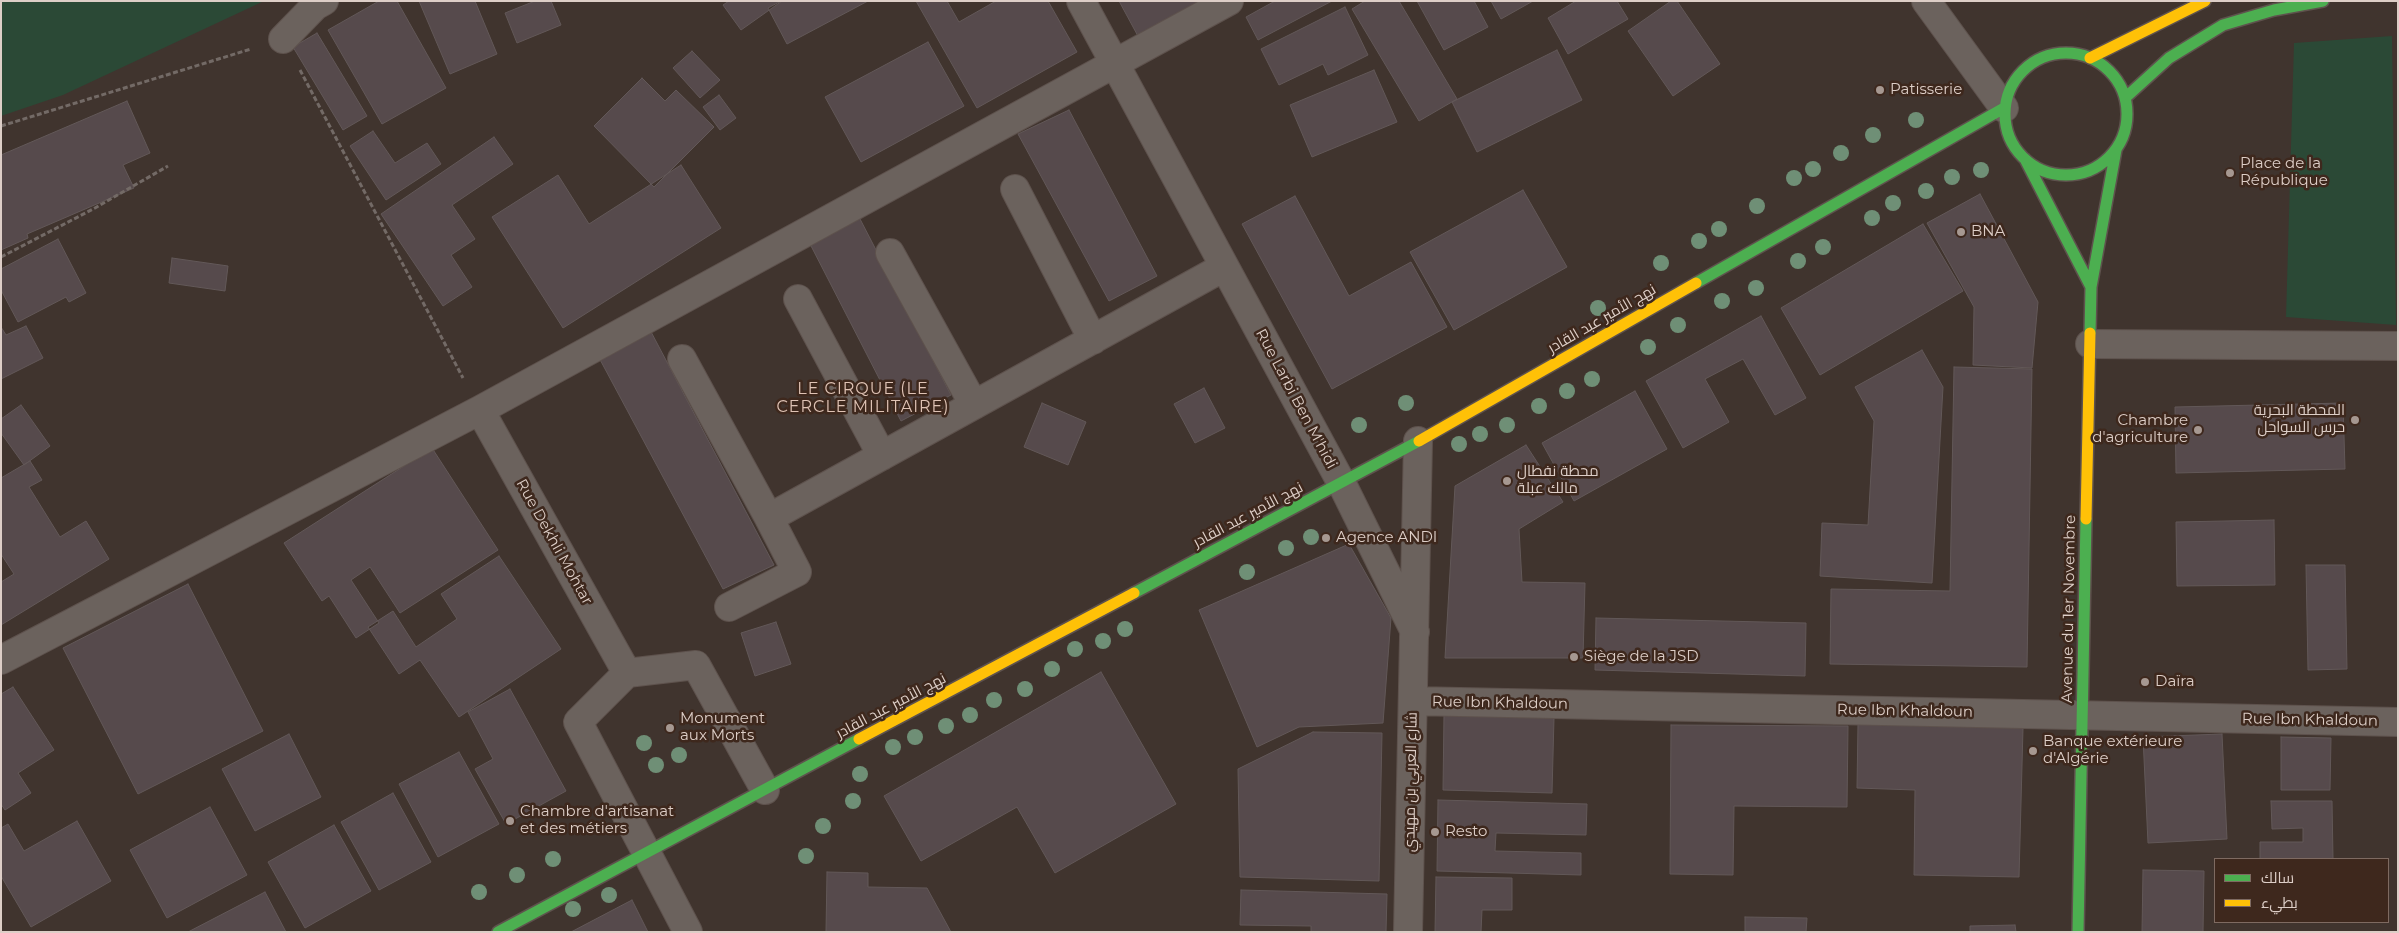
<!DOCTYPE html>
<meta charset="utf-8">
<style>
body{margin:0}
#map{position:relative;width:2399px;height:933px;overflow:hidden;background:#40342e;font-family:Montserrat,Cairo,sans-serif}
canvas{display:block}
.frame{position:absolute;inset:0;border:2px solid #ddcec7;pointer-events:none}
.legend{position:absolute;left:2214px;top:858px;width:175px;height:65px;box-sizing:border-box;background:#3e281d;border:1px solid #7e6a61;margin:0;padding:6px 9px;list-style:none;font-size:15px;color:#ddcec7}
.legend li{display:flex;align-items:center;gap:10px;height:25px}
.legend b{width:25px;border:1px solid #7e6a61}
</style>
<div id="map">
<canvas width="2399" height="933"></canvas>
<div class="frame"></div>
<ul class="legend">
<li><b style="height:6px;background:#4caf50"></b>سالك</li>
<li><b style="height:6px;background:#ffc107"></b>بطيء</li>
</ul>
</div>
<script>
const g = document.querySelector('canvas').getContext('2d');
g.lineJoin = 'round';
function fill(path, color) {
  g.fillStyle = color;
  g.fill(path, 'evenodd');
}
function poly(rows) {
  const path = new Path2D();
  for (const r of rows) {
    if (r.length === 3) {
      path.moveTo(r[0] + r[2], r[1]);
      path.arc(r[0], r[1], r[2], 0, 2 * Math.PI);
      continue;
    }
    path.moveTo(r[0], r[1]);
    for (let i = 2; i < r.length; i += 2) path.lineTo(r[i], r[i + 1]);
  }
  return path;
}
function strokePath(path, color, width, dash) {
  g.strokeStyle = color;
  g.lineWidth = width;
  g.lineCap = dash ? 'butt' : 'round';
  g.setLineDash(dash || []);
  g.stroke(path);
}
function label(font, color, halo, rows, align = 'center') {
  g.font = font + ' Montserrat,Cairo,sans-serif';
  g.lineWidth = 5;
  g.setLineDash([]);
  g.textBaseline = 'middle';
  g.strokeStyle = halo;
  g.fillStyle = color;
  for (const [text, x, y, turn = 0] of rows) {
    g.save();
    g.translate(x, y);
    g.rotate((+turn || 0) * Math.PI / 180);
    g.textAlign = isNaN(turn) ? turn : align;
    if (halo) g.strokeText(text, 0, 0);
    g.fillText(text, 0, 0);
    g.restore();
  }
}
fill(poly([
 [1,1,264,1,63,95,1,116],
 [2392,36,2396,325,2286,317,2294,43]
]), '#2b4936');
const building = poly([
 [379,1,397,1,446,88,382,124,328,30,379,1],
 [419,1,475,1,497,54,450,74,419,1],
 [535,1,551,1,561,25,517,43,505,13,535,1],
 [729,1,782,1,741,30,723,5,729,1],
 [781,1,868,1,787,44,768,8,781,1],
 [916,1,947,1,959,22,996,1,1048,1,1077,52,977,108,916,1],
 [1119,1,1204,1,1139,38,1119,1],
 [1275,1,1332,1,1258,40,1246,17,1275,1],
 [1365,1,1399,1,1457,99,1419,121,1352,9,1365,1],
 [1417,1,1474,1,1488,27,1444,50,1417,1],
 [1491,1,1533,1,1501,19,1491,1],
 [1576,1,1617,1,1628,19,1568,54,1548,18,1576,1],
 [1671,1,1677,1,1720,64,1673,96,1628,31,1671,1],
 [1345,7,1368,55,1328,75,1323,64,1279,85,1261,49,1345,7],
 [317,33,367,116,343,130,293,47,317,33],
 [928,42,964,106,861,162,825,97,928,42],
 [1557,50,1582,100,1477,152,1452,102,1557,50],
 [692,51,720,80,700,98,673,68,692,51],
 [1374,70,1397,122,1312,157,1290,105,1374,70],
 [642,78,665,101,676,90,714,127,654,187,594,126,642,78],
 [719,95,736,118,720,130,703,107,719,95],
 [127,101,150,153,123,165,134,188,27,234,28,238,1,250,1,155,127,101],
 [1069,110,1157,276,1109,301,1018,134,1069,110],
 [373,131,395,163,427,143,441,164,386,200,350,146,373,131],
 [494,137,513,164,452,205,475,239,451,255,472,287,443,306,381,214,494,137],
 [681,165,721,228,563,328,492,217,558,175,589,224,681,165],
 [1523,190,1567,267,1454,330,1410,252,1523,190],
 [1980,194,2038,302,2032,368,1973,365,1974,307,1927,223,1980,194],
 [1295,196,1349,296,1411,262,1447,327,1332,389,1242,224,1295,196],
 [859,217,951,395,901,421,809,242,859,217],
 [1923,224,1963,291,1820,375,1781,308,1923,224],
 [58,239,86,293,69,302,66,297,18,322,1,290,1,269,58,239],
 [172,258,228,266,225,291,169,283,172,258],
 [1761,316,1806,398,1775,415,1743,359,1705,379,1729,422,1683,448,1646,381,1761,316],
 [26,326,43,358,1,379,1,327,6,335,26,326],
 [649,328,774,565,723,589,597,354,649,328],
 [1922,350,1943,387,1932,583,1820,576,1822,523,1868,525,1874,421,1855,387,1922,350],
 [1954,367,2032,369,2027,667,1830,664,1831,589,1950,591,1954,367],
 [1204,388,1225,428,1195,443,1174,404,1204,388],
 [1635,391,1667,449,1574,501,1542,443,1635,391],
 [1042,403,1086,422,1068,465,1024,447,1042,403],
 [2343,403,2345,469,2176,473,2175,407,2343,403],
 [21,405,50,446,24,465,1,433,1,419,21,405],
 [1526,445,1563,502,1519,529,1522,582,1585,583,1583,658,1445,658,1455,486,1526,445],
 [432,448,498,550,400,613,370,567,351,580,379,623,356,638,329,596,322,601,284,543,432,448],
 [30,461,42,480,29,487,60,537,86,521,109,559,1,625,1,582,14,574,1,554,1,478,30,461],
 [2274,520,2275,585,2177,586,2176,522,2274,520],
 [1349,544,1391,618,1383,723,1299,727,1257,747,1199,610,1349,544],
 [499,556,561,649,459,717,420,660,399,674,368,627,393,611,416,647,457,619,441,594,499,556],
 [2306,565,2345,565,2347,669,2308,670,2306,565],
 [188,584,263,731,138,794,63,648,188,584],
 [1596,618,1806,623,1805,676,1595,670,1596,618],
 [776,622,791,664,755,676,741,633,776,622],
 [1101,672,1176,804,1055,873,1017,807,921,861,884,796,1101,672],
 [13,687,54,750,18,773,31,793,5,810,1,804,1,694,13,687],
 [510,689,566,791,506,824,475,769,493,759,468,712,510,689],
 [1444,715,1554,718,1552,793,1443,790,1444,715],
 [1858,724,2023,728,2019,877,1914,875,1915,790,1857,788,1858,724],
 [1671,725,1848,726,1847,807,1734,806,1733,875,1670,874,1671,725],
 [1313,732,1382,733,1379,881,1240,877,1238,769,1313,732],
 [289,734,321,797,255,831,222,769,289,734],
 [2222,734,2227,839,2148,843,2143,737,2222,734],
 [2281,737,2331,738,2330,790,2281,790,2281,737],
 [459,752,499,824,438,857,399,784,459,752],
 [393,793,431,862,379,890,341,822,393,793],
 [1438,800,1587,804,1586,835,1496,833,1495,851,1581,853,1581,875,1437,871,1438,800],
 [2271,801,2332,801,2333,859,2260,859,2260,842,2303,842,2303,828,2272,829,2271,801],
 [210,807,247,875,167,918,130,850,210,807],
 [77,821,111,881,31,927,1,876,1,828,8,824,24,851,77,821],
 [334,825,371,891,305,928,268,862,334,825],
 [2143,870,2204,871,2203,932,2142,932,2143,870],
 [827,872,868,873,868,887,927,888,951,932,826,932,827,872],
 [1436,877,1512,878,1512,910,1482,910,1481,932,1435,932,1436,877],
 [1241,890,1387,894,1386,932,1311,932,1311,926,1240,925,1241,890],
 [265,892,286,932,188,932,265,892],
 [632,900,648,932,571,932,632,900],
 [1745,917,1807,918,1806,932,1745,932,1745,917],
 [2015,925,2016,932,1970,932,1970,926,2015,925]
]);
fill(building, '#564a4c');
strokePath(building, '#625858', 1);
const street = poly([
 [1081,1,1341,482,1415,632],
 [1926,1,2004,108],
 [283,39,315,6,324,1],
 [1015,189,1093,340],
 [890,253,974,405],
 [798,299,882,456],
 [2090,344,2398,346],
 [682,359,769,518],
 [480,410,627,673],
 [729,607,797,572,769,518,1224,267],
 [1,660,480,410,1229,1],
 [1413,701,2398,722],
 [688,932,578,722,627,673,696,665,765,790],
 [1408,932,1418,441]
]);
const fast = poly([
 [2066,114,61],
 [2125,98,2169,58,2223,25,2274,10,2323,1],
 [2025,159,2091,287],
 [1696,283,2004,108],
 [2090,333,2091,287,2116,150],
 [1134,593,1419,441],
 [498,932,859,739],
 [2078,932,2086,519]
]);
const slow = poly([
 [2090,58,2205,1],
 [1419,441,1696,283],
 [2086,519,2090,333],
 [859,739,1134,593]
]);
strokePath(street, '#5e524d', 30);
strokePath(fast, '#5e524d', 14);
strokePath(slow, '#5e524d', 14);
strokePath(poly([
 [300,70,463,378],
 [1,126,251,49],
 [1,257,95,208,168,166]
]), '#736a66', 3, [5, 2.5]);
strokePath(street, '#6b625d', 28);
strokePath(fast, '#4caf50', 11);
strokePath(slow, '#ffc107', 11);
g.fillStyle = '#6f8f76';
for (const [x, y] of [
 [1916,120],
 [1873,135],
 [1841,153],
 [1813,169],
 [1981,170],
 [1952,177],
 [1794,178],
 [1926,191],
 [1893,203],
 [1757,206],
 [1872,218],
 [1719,229],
 [1699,241],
 [1823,247],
 [1798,261],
 [1661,263],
 [1756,288],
 [1722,301],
 [1598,308],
 [1678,325],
 [1648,347],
 [1592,379],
 [1567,391],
 [1406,403],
 [1539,406],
 [1359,425],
 [1507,425],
 [1480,434],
 [1459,444],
 [1311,537],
 [1286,548],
 [1247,572],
 [1125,629],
 [1103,641],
 [1075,649],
 [1052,669],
 [1025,689],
 [994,700],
 [970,715],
 [946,726],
 [915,737],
 [644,743],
 [893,747],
 [679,755],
 [656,765],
 [860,774],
 [853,801],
 [823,826],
 [806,856],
 [553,859],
 [517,875],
 [479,892],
 [609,895],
 [573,909]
]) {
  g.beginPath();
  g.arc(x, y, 8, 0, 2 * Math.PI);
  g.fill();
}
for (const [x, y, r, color] of [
 [1880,90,5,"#a69891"],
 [2230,173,5,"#a69891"],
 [1961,232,5,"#a69891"],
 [2355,420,5,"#a69891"],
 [2198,430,5,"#a69891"],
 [1507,481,5,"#a69891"],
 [1326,538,5,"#a69891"],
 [1574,657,5,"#a69891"],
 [2145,682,5,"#a69891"],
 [670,728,5,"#a69891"],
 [2033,751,5,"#a69891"],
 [510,821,5,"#a69891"],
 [1435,832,5,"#a69891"]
]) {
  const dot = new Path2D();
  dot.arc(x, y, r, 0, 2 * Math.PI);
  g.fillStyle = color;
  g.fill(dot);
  strokePath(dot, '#3e281d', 2);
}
label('15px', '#ddcec7', '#3e281d', [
 ["Patisserie",1890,90],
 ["Place de la",2240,164],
 ["République",2240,181],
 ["BNA",1971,232],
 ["المحطة البحرية",2345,411,"right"],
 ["حرس السواحل",2345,428,"right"],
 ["Chambre",2188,421,"right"],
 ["d'agriculture",2188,438,"right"],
 ["محطة نفطال",1517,472],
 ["مالك عبلة",1517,489],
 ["Agence ANDI",1336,538],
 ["Siège de la JSD",1584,657],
 ["Daïra",2155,682],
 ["Monument",680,719],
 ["aux Morts",680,736],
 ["Banque extérieure",2043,742],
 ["d'Algérie",2043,759],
 ["Chambre d'artisanat",520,812],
 ["et des métiers",520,829],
 ["Resto",1445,832]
], 'left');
label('15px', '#ddcec7', '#3e281d', [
 ["نهج الأمير عبد القادر",1602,319,-30],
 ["Rue Larbi Ben M'hidi",1296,399,62],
 ["نهج الأمير عبد القادر",1248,515,-28],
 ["Rue Dekhli Mohtar",554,542,61],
 ["Avenue du 1er Novembre",2069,609,-89],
 ["Rue Ibn Khaldoun",1500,703,1],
 ["نهج الأمير عبد القادر",891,706,-28],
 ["Rue Ibn Khaldoun",1905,711,1],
 ["Rue Ibn Khaldoun",2310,720,1],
 ["شارع العربي بن مهيدي",1411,782,-89]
]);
g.letterSpacing = '1px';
label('16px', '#dfc3b5', '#3e281d', [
 ["LE CIRQUE (LE",863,389],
 ["CERCLE MILITAIRE)",863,407]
]);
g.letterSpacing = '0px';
</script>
